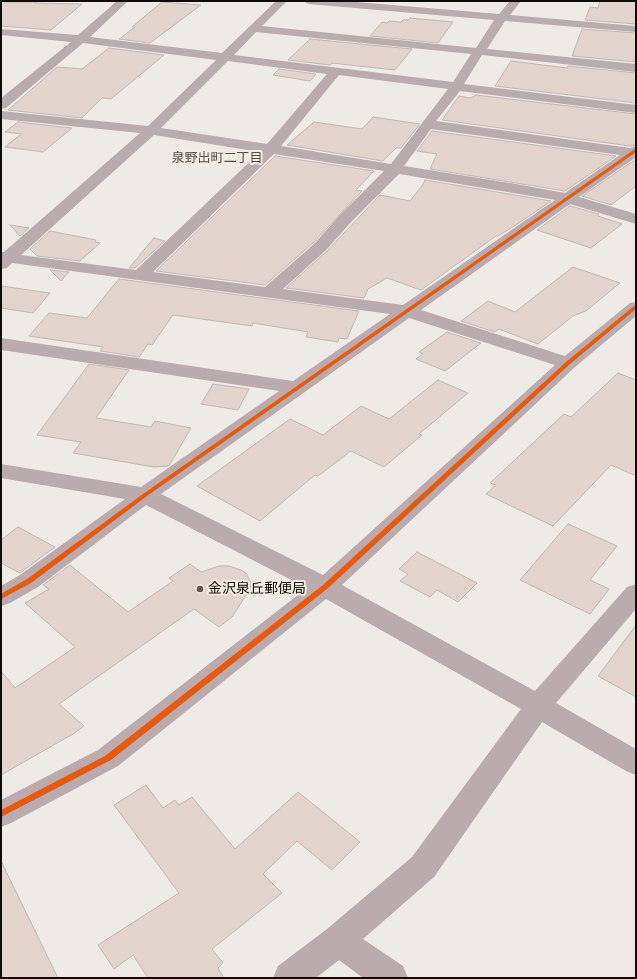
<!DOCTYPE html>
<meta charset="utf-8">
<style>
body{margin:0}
#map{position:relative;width:637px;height:979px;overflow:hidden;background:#eeebe6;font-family:Cabin,sans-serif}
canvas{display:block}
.frame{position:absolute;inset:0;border:2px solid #0d0b08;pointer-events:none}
</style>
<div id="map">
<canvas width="637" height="979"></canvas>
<div class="frame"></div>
</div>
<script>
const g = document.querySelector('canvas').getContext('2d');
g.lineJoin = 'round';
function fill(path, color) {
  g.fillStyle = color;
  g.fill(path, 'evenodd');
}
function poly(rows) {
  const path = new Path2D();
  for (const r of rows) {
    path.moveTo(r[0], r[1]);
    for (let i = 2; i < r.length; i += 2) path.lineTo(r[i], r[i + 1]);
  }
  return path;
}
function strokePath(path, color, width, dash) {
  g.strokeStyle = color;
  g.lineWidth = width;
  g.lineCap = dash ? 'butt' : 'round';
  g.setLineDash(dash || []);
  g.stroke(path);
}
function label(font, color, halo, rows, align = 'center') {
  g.font = font + ' Cabin,"Noto Sans JP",sans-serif';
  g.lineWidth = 4;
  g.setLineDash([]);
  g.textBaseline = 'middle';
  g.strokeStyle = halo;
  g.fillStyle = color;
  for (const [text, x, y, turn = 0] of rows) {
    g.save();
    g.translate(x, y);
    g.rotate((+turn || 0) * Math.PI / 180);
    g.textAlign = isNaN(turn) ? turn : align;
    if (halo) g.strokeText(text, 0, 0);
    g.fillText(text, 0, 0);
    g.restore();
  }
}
const building = poly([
 [600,1,636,1,636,24,585,20,590,7,598,8,600,1],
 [1,2,36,2,35,3,82,4,51,30,1,26,1,2],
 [162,2,201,5,150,43,119,39,135,27,132,27,162,2],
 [410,18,453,22,438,43,370,36,382,22,387,23,389,21,401,22,403,20,408,20,410,18],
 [582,29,636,33,636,62,572,56,582,29],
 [310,39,412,49,395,70,332,63,330,65,288,60,310,39],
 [109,48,164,55,111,99,102,98,82,118,8,110,57,67,82,69,109,48],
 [511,61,567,68,568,66,636,73,636,103,495,86,511,61],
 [279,69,316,74,310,81,273,75,279,69],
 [476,95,636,114,636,145,630,146,442,120,459,96,471,98,476,95],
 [373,117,420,124,401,148,396,148,383,161,287,145,314,122,362,129,373,117],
 [18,122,72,128,43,152,5,147,21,134,5,132,18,122],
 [432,131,616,156,565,191,430,169,437,154,417,151,432,131],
 [275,156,374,171,356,190,362,191,313,243,265,285,156,271,275,156],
 [636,159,636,186,611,205,582,196,636,159],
 [425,180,551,201,519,223,498,236,496,236,421,290,387,278,368,289,364,298,286,288,327,251,380,195,410,201,422,186,425,180],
 [570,206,599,214,598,216,622,224,591,248,537,230,570,206],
 [10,225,29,228,20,236,10,225],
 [50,231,96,240,95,242,100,243,80,261,37,256,30,249,50,231],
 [154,238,165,241,135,268,129,268,154,238],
 [573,267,620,283,586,311,573,316,538,344,499,329,495,332,461,321,488,301,515,312,573,267],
 [50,270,69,272,61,281,50,270],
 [119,279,359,311,347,339,339,338,338,342,306,337,308,332,253,323,252,326,173,315,152,345,148,344,139,357,100,351,103,347,29,336,49,313,87,318,119,279],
 [1,286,50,293,33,313,1,308,1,286],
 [447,332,481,343,445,371,416,359,423,354,419,352,447,332],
 [89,364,129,370,96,418,151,427,155,421,191,428,169,466,154,467,73,453,81,442,37,435,89,364],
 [618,373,636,380,636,476,611,465,553,526,486,494,496,485,490,483,564,414,571,417,618,373],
 [438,380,468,393,419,434,422,435,384,467,351,451,318,476,315,475,260,521,197,486,290,419,323,435,361,406,389,419,438,380],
 [213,384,249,389,238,410,201,404,213,384],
 [568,524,617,546,590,580,609,589,590,614,520,580,568,524],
 [18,527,55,547,20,573,1,563,1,540,18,527],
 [417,552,477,583,458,602,437,590,430,597,400,581,408,574,399,569,417,552],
 [190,564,201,572,219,566,229,566,241,570,246,573,251,583,250,589,232,617,219,627,194,609,59,704,84,726,73,734,1,775,1,671,15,688,75,647,25,603,49,589,43,585,70,565,128,612,173,581,169,578,190,564],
 [636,625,636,697,598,676,636,625],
 [146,785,163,808,175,800,179,805,192,797,235,849,298,792,360,842,332,870,297,841,263,874,282,893,212,949,223,963,218,968,224,978,148,978,133,955,114,969,98,945,179,893,114,805,146,785],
 [1,861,58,978,1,978,1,861]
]);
fill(building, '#e2d4cd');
strokePath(building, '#bcb8b6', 1);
fill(poly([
 [117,1,128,1,90,37,222,53,276,1,287,1,262,26,476,48,494,20,308,4,303,1,345,1,499,14,510,1,521,1,510,15,636,26,636,32,505,21,487,49,636,64,636,72,482,55,464,84,636,105,636,113,460,91,436,121,630,148,636,146,636,157,579,197,636,214,636,224,570,204,421,310,565,356,630,303,636,302,636,316,575,367,342,585,535,691,627,587,636,584,636,609,556,703,636,749,636,775,626,771,542,722,434,877,363,939,403,966,408,978,363,978,339,960,316,978,273,978,278,966,327,929,412,857,521,709,326,599,118,766,11,823,1,827,1,800,98,750,307,588,146,505,38,587,10,603,1,606,1,586,20,575,125,499,1,478,1,464,141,487,279,391,1,350,1,338,293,381,390,314,12,263,7,268,1,269,1,252,4,252,140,133,1,119,1,111,148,126,216,60,83,43,6,108,1,109,1,98,71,42,1,35,1,29,78,35,117,1],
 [256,32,471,54,453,82,234,55,256,32],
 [228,61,327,74,267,144,161,128,228,61],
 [339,75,448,89,391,164,281,146,339,75],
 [431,129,620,155,565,193,516,184,404,166,431,129],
 [154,135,260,152,136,270,21,255,154,135],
 [274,154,384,171,340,215,314,244,265,287,153,272,274,154],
 [399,174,555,200,403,305,283,289,326,250,352,221,399,174],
 [409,318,555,365,323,575,161,494,409,318]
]), '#b9abae');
fill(poly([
 [635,149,636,149,636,152,147,496,31,583,1,599,1,594,27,579,143,494,635,149],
 [634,306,636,306,636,309,570,364,327,589,111,760,1,817,1,810,105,756,323,585,566,362,634,306]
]), '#e8590c');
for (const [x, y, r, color] of [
 [200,589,4,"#5c5956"]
]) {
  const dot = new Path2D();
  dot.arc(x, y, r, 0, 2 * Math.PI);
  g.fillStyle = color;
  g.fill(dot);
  strokePath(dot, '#f2ece2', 1.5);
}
label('13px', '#534e46', '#f2ece2', [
 ["泉野出町二丁目",217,158]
]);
label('14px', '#0d0b08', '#f2ece2', [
 ["金沢泉丘郵便局",208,589]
], 'left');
</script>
